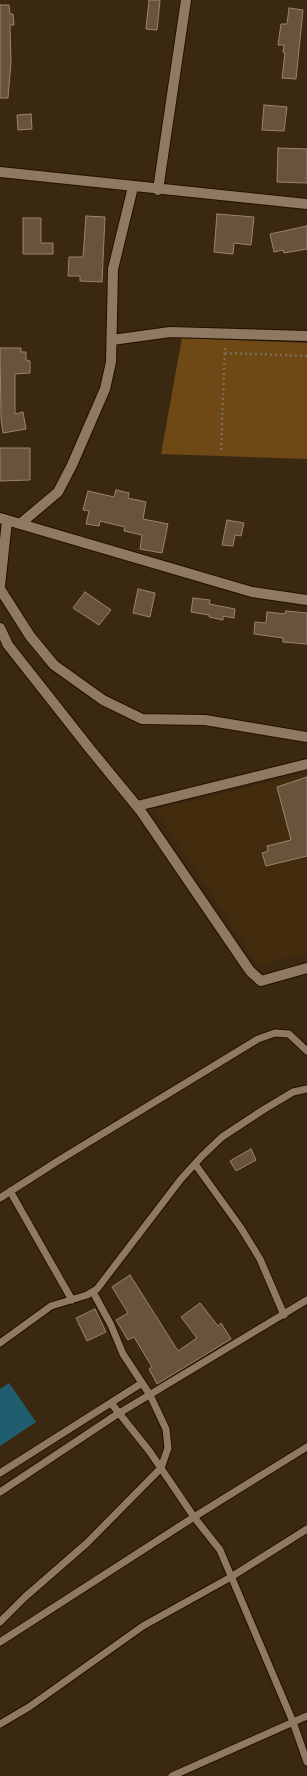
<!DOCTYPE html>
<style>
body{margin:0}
canvas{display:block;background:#3b2811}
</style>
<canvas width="307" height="1776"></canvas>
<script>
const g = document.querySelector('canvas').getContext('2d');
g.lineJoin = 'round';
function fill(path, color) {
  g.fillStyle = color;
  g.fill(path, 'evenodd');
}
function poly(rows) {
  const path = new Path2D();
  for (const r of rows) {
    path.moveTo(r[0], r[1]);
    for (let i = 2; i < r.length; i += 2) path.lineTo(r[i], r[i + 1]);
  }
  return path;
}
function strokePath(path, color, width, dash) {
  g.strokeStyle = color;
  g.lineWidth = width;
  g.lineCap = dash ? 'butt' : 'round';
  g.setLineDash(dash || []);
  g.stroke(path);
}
fill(poly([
 [307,773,307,953,258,965,155,810]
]), '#432c0d');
fill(poly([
 [182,338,307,343,307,459,161,454]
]), '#6e4916');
fill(poly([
 [9,1383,36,1422,0,1446,0,1389]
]), '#205e6f');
const building = poly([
 [149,0,160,0,157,30,146,29,149,0],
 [0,5,9,5,10,14,13,14,14,25,10,25,11,62,8,98,0,98,0,5],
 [289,8,303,10,296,79,282,78,285,53,283,52,284,45,278,45,281,24,287,24,289,8],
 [264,105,287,107,284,131,262,130,264,105],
 [31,114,32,129,18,130,17,115,31,114],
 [278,148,307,149,307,183,277,182,278,148],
 [217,214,254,217,251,245,234,243,233,254,214,252,217,214],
 [86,216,105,217,102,282,80,281,80,276,68,276,69,257,83,257,86,216],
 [23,218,41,218,41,243,53,243,53,254,23,254,23,218],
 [307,226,307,249,284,253,283,250,274,252,270,234,307,226],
 [0,348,21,348,21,352,26,352,26,360,30,361,30,373,15,374,15,414,23,412,26,429,3,433,1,419,0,348],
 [0,448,30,448,30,480,0,481,0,448],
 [116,490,129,493,128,498,146,502,143,519,168,524,162,553,140,549,142,535,124,531,125,527,100,521,99,526,86,524,89,511,83,510,88,491,114,497,116,490],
 [227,520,244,523,241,536,235,535,233,546,222,545,227,520],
 [138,589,155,593,150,617,133,613,138,589],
 [85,592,111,610,99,625,73,608,85,592],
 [193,598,210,600,209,604,235,609,234,618,223,616,223,620,209,617,209,615,191,612,193,598],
 [286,611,307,613,307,644,283,642,283,638,254,634,255,622,266,623,267,612,285,614,286,611],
 [307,777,307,856,266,866,262,853,268,851,267,846,291,840,277,787,307,777],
 [251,1149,256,1160,236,1171,230,1161,251,1149],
 [130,1275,178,1351,197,1338,181,1317,200,1303,218,1326,221,1323,231,1339,157,1384,149,1369,152,1367,134,1337,128,1340,116,1320,128,1313,112,1287,130,1275],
 [95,1309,106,1332,87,1341,76,1318,95,1309]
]);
fill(building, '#68533b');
strokePath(building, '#9a846a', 1);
const lane = poly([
 [195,1164,241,1228,260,1259,284,1315],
 [10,1191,72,1300],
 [0,1198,61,1159,258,1039,275,1033,289,1034,307,1051],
 [0,1343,51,1306,87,1295,97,1289,181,1179,202,1156,222,1137,263,1110,293,1092,307,1089],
 [111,1403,150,1452,194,1517,220,1550,293,1722,307,1762],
 [0,1473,142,1383],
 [0,1492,116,1415,307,1300],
 [0,1622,25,1597,87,1543,161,1468,168,1448,166,1429,150,1395,123,1354,111,1325,93,1292],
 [0,1642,194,1517,307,1447],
 [0,1724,29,1707,143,1626,231,1577,307,1529],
 [172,1776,307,1716]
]);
const street = poly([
 [0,172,307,204],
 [158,190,186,0],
 [112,340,170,332,307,336],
 [0,518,252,592,307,600],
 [20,524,58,492,72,465,105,389,111,362,113,269,133,187],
 [0,586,7,521],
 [0,589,30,636,54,665,103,700,142,719,205,720,307,737],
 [0,628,8,645,90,749,140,810,250,971,261,981,307,968],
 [137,806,307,764]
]);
strokePath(lane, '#211000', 9);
strokePath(street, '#211000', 12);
strokePath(poly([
 [225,353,307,356],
 [221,450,225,345]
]), '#7c6c59', 2.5, [2, 3]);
strokePath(lane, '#8f7960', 7);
strokePath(street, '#8f7960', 10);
</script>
